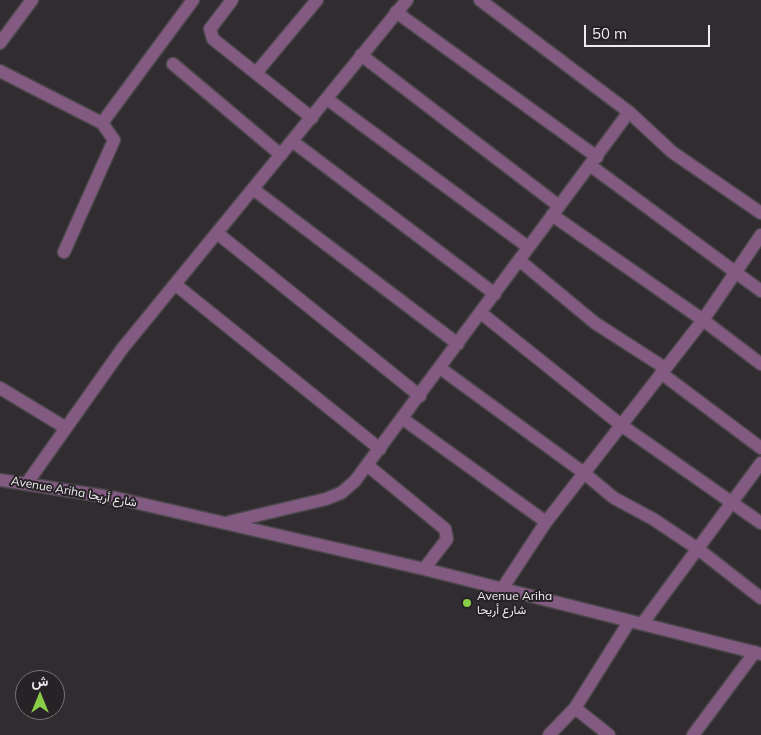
<!DOCTYPE html>
<meta charset="utf-8">
<style>
body{margin:0}
#map{position:relative;width:761px;height:735px;overflow:hidden;background:#302c30;font-family:Mulish,Vazirmatn,sans-serif}
canvas{display:block}
.north{position:absolute;left:15px;top:670px;width:50px;height:50px;box-sizing:border-box;background:#262226;border:1px solid #767376;border-radius:50%;rotate:0deg;font-size:14px;font-weight:700;line-height:20px;text-align:center;color:#eeecee}
.north::after{content:'';display:block;margin:auto;width:18px;height:22px;background:#8ace47;clip-path:polygon(50% 0,100% 100%,50% 72%,0 100%)}
.scale{position:absolute;left:584px;top:25px;width:126px;height:22px;box-sizing:border-box;border:2px solid #eeecee;border-top:0;padding-left:6px;font-size:15px;line-height:18px;white-space:nowrap;color:#eeecee;-webkit-text-stroke:4px #262226;paint-order:stroke}
</style>
<div id="map">
<canvas width="761" height="735"></canvas>
<div class="north">ش</div>
<div class="scale">50 m</div>
</div>
<script>
const g = document.querySelector('canvas').getContext('2d');
g.lineJoin = 'round';
function poly(rows) {
  const path = new Path2D();
  for (const r of rows) {
    path.moveTo(r[0], r[1]);
    for (let i = 2; i < r.length; i += 2) path.lineTo(r[i], r[i + 1]);
  }
  return path;
}
function strokePath(path, color, width, dash) {
  g.strokeStyle = color;
  g.lineWidth = width;
  g.lineCap = dash ? 'butt' : 'round';
  g.setLineDash(dash || []);
  g.stroke(path);
}
function label(font, color, halo, rows, align = 'center') {
  g.font = font + ' Mulish,Vazirmatn,sans-serif';
  g.lineWidth = 4;
  g.setLineDash([]);
  g.textBaseline = 'middle';
  g.strokeStyle = halo;
  g.fillStyle = color;
  for (const [text, x, y, turn = 0] of rows) {
    g.save();
    g.translate(x, y);
    g.rotate((+turn || 0) * Math.PI / 180);
    g.textAlign = isNaN(turn) ? turn : align;
    if (halo) g.strokeText(text, 0, 0);
    g.fillText(text, 0, 0);
    g.restore();
  }
}
const minor = poly([
 [232,0,210,29,213,39,312,118],
 [480,0,629,112,672,152,761,213],
 [396,12,597,157],
 [0,43,32,0],
 [361,55,559,206],
 [173,64,281,155],
 [0,71,102,123,114,140,64,252],
 [256,73,317,0],
 [327,99,528,247],
 [102,123,193,0],
 [292,141,495,294],
 [591,166,761,291],
 [253,189,458,344],
 [552,215,703,320,761,364],
 [217,233,420,396],
 [519,260,595,323,665,368],
 [176,285,380,449],
 [481,313,621,425,761,523],
 [440,368,584,473,614,498,653,519,698,549,761,598],
 [661,373,761,448],
 [0,388,66,428],
 [403,419,546,522],
 [367,465,445,529,447,539,424,569],
 [0,480,116,498,424,569,761,654],
 [27,483,122,349,407,0],
 [229,522,326,499,341,493,355,481,629,112],
 [502,589,546,522,703,320,761,235],
 [642,624,761,463],
 [575,708,609,735],
 [549,735,575,708,629,622],
 [693,735,755,652]
]);
strokePath(minor, '#4b474b', 15);
strokePath(minor, '#835a81', 12);
for (const [x, y, r, color] of [
 [467,603,5,"#8ace47"]
]) {
  const dot = new Path2D();
  dot.arc(x, y, r, 0, 2 * Math.PI);
  g.fillStyle = color;
  g.fill(dot);
  strokePath(dot, '#262226', 2);
}
label('12px', '#eeecee', '#262226', [
 ["Avenue Ariha شارع أريحا",74,492,10]
]);
label('12px', '#eeecee', '#262226', [
 ["Avenue Ariha",477,596],
 ["شارع أريحا",477,610]
], 'left');
</script>
